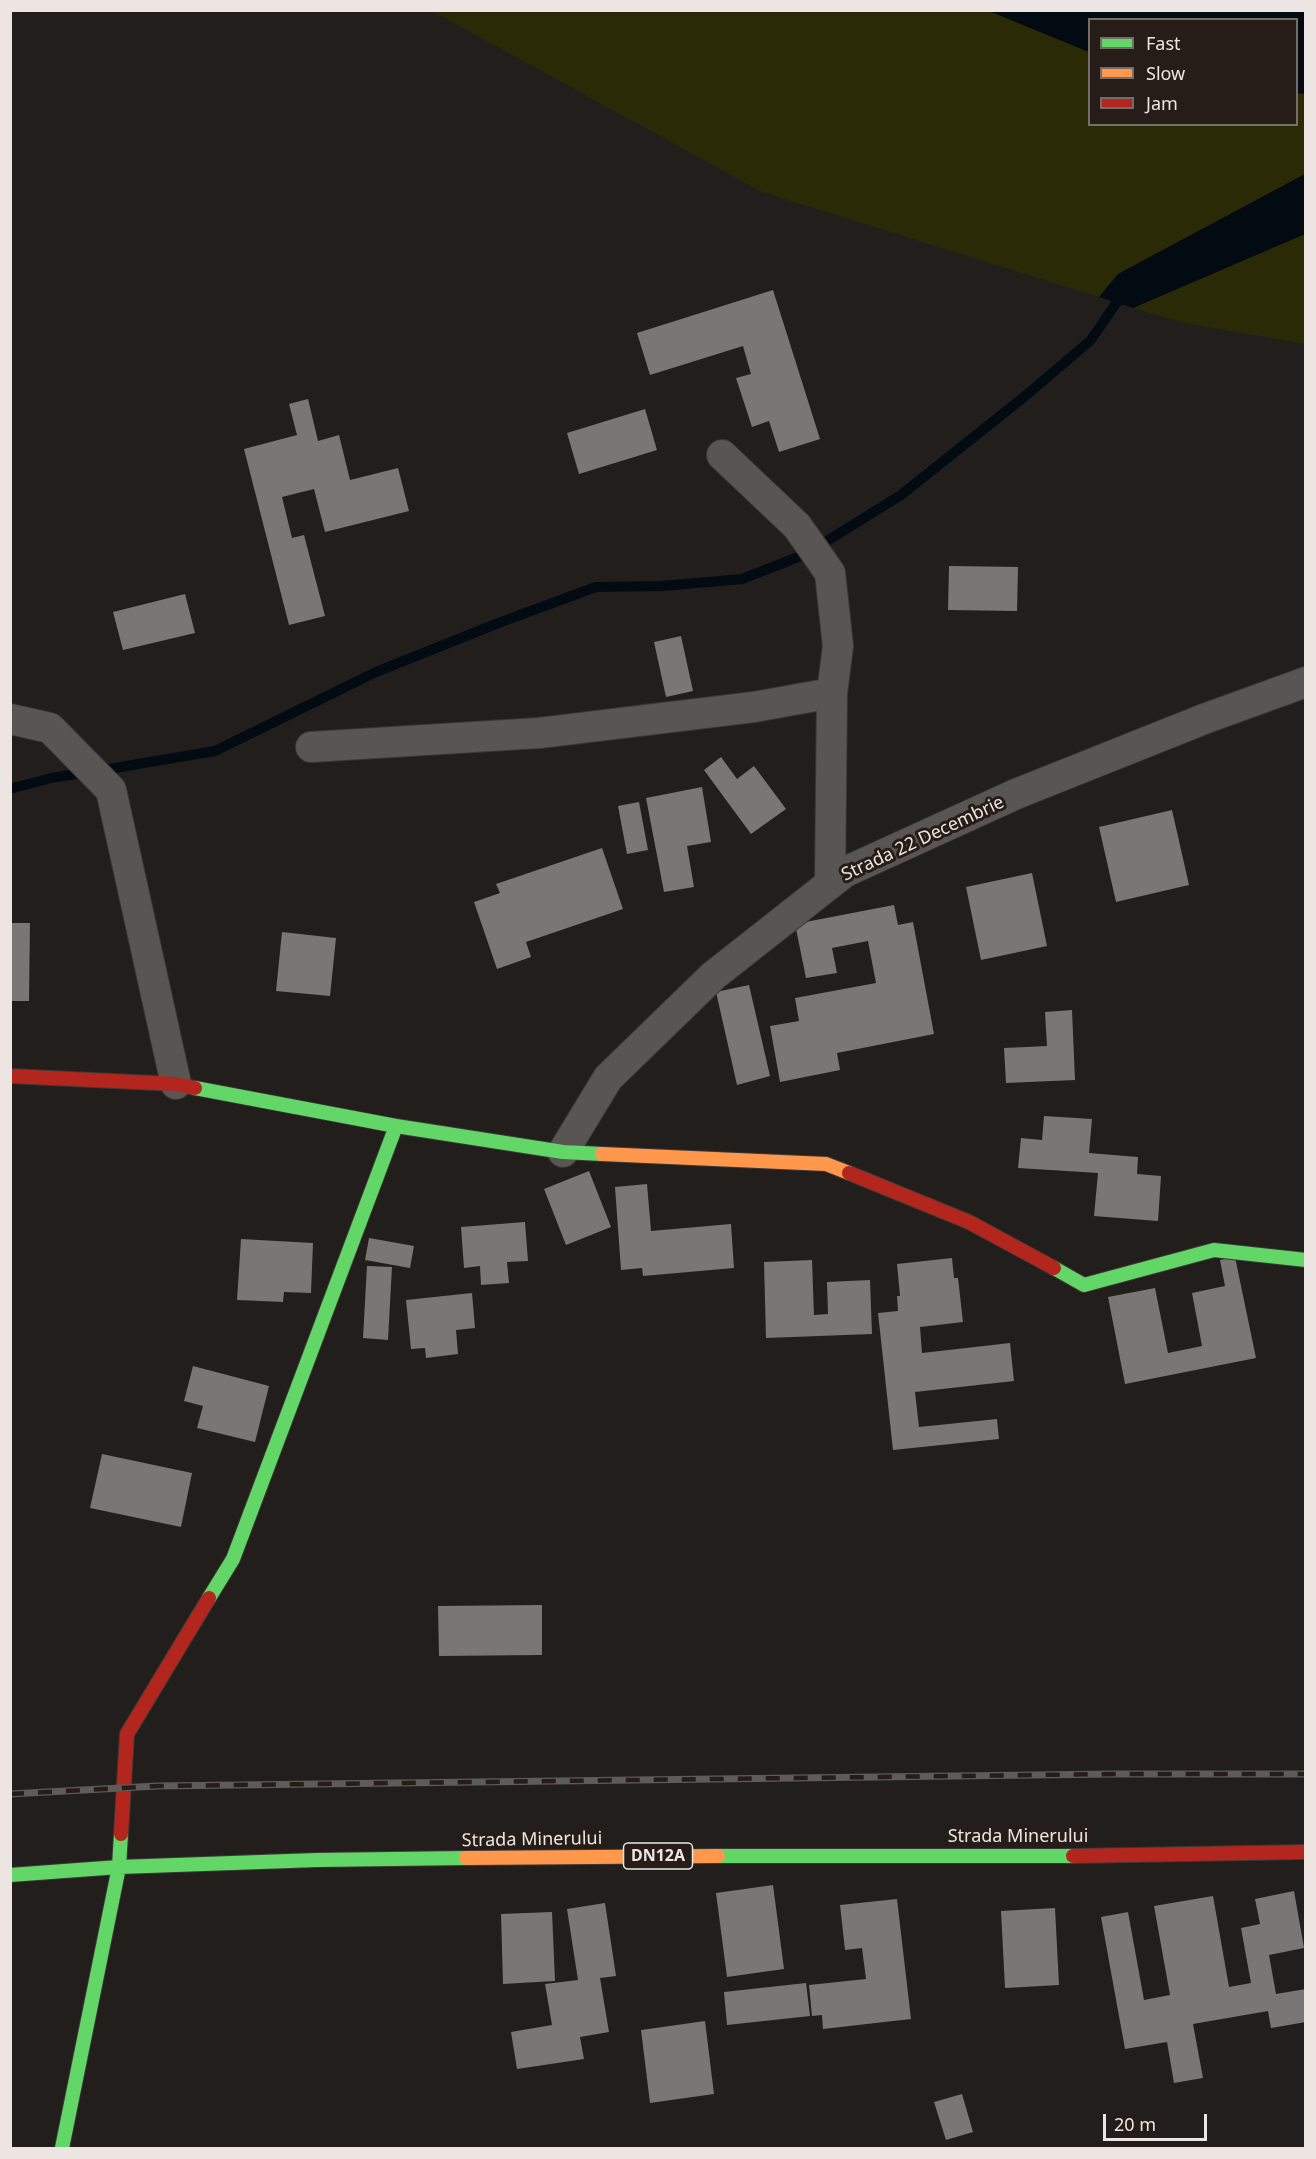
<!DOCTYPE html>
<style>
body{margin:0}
#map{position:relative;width:1316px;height:2159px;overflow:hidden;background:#221e1c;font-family:"Noto Sans",sans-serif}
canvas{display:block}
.frame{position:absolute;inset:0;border:12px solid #ece5e2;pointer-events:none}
.legend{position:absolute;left:1088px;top:18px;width:210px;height:108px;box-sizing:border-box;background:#261d18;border:2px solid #756d69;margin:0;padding:8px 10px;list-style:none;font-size:18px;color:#ece5e2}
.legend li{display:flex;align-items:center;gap:12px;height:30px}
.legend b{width:30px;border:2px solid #756d69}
.scale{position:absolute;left:1103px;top:2114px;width:104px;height:27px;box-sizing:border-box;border:3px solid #ece5e2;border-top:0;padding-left:8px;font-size:18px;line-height:21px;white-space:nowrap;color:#ece5e2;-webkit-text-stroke:4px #261d18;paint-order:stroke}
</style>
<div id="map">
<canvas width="1316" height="2159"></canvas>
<div class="frame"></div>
<ul class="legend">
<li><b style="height:8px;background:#63d668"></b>Fast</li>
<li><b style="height:8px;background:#ff974d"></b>Slow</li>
<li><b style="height:8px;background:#b3261e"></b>Jam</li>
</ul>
<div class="scale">20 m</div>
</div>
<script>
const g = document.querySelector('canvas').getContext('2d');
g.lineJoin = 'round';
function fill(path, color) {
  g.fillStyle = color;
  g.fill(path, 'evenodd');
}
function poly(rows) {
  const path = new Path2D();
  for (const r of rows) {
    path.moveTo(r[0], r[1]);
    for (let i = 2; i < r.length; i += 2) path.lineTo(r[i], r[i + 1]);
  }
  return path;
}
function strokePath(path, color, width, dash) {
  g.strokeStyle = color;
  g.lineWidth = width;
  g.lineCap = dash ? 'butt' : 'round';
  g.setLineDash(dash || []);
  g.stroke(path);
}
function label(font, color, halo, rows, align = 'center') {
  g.font = font + ' "Noto Sans",sans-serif';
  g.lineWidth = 6;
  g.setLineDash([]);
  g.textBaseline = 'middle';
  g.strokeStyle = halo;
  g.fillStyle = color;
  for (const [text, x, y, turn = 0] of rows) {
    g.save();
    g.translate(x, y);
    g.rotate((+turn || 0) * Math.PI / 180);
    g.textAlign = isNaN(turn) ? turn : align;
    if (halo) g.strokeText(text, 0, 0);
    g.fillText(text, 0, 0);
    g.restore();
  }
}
fill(poly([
 [432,11,989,11,1089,52,1090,124,1296,124,1297,93,1305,94,1305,174,1118,274,1099,297,762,192],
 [1305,234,1305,344,1185,323,1133,308]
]), '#2a2a07');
fill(poly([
 [989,11,1305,11,1305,94,1297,93,1296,20,1090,20,1089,52],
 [1305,174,1305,234,1133,308,1099,297,1118,274]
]), '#030b12');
strokePath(poly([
 [827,541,901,495,1024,397,1090,341,1117,302,1127,297],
 [109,769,215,751,376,672,501,622,596,587,662,586,742,579,811,552],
 [10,789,51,778,76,774]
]), '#030b12', 10);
fill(poly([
 [773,290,820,439,779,452,769,421,752,427,736,378,751,374,743,346,650,375,637,333],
 [308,399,318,441,339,435,350,480,398,468,409,511,325,532,314,489,282,497,292,538,304,535,325,616,289,625,244,449,297,435,289,404],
 [645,409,657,450,579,474,567,433],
 [949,566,1018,567,1017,611,948,610],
 [185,594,195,633,123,650,113,612],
 [681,636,693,691,666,697,654,642],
 [721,757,737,779,754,766,786,809,751,834,704,770],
 [702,787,711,842,687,846,694,887,664,892,646,798],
 [639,802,648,850,627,854,618,806],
 [1172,810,1189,885,1116,902,1099,827],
 [602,848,623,909,526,942,531,957,497,969,474,902,500,893,496,884],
 [1032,873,1047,946,981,960,966,887],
 [894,905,898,925,913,922,934,1034,837,1053,840,1070,780,1082,770,1026,799,1021,795,998,876,983,868,941,832,948,837,973,806,978,795,924],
 [10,923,30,923,29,1001,10,1001],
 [282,932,336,938,330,996,276,991],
 [749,985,770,1076,737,1085,716,992],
 [1072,1010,1075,1080,1006,1083,1004,1048,1047,1046,1045,1012],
 [1044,1116,1092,1119,1089,1153,1138,1157,1137,1174,1161,1176,1158,1221,1094,1216,1098,1173,1018,1168,1021,1138,1042,1140],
 [589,1171,611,1227,566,1245,544,1189],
 [647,1184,651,1231,731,1224,734,1268,643,1276,642,1268,621,1270,615,1187],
 [525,1222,528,1261,507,1262,509,1283,481,1285,480,1266,464,1268,461,1227],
 [369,1238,414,1246,410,1268,365,1260],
 [241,1239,313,1243,311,1293,284,1292,283,1302,237,1300],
 [1235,1257,1256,1358,1125,1384,1108,1297,1155,1288,1168,1353,1202,1346,1192,1293,1225,1286,1220,1260],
 [952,1258,954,1278,958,1278,963,1322,920,1327,922,1353,1010,1343,1014,1381,915,1392,919,1427,997,1419,999,1439,893,1450,878,1313,898,1311,897,1296,900,1296,897,1264],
 [812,1260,814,1315,828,1314,827,1282,870,1280,872,1334,766,1338,764,1262],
 [367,1266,392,1267,388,1340,363,1338],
 [472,1293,475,1328,456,1330,458,1354,426,1358,425,1348,411,1349,406,1300],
 [193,1366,269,1386,255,1442,197,1428,203,1406,184,1401],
 [102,1454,192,1473,181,1527,90,1508],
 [542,1605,542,1655,439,1656,438,1606],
 [773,1885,784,1969,727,1977,716,1893],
 [1294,1891,1304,1948,1269,1955,1276,1994,1306,1989,1306,2022,1271,2028,1268,2011,1193,2024,1203,2078,1174,2083,1167,2042,1125,2049,1101,1917,1128,1912,1144,2000,1170,1995,1154,1906,1213,1896,1229,1987,1251,1983,1241,1928,1260,1924,1255,1899],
 [897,1899,911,2019,823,2029,822,2015,812,2016,809,1985,866,1979,862,1948,845,1950,840,1905],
 [605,1903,616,1976,600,1978,609,2032,580,2037,584,2059,517,2069,511,2032,552,2025,545,1984,578,1980,567,1909],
 [1055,1908,1059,1985,1005,1988,1001,1911],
 [552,1912,555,1981,503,1984,501,1914],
 [806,1983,810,2016,727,2025,724,1992],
 [705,2021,714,2094,650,2103,641,2030],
 [962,2094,973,2132,946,2140,934,2102]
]), '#797673');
const street = poly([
 [722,455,797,526,830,573,838,646,832,693,830,884],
 [10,719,50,728,111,790,176,1084],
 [311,747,539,733,754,707,832,693],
 [563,1152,608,1078,713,976,845,872,1016,794,1204,719,1306,682]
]);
const fast = poly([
 [195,1088,396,1126,563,1152,602,1154],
 [1054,1268,1084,1285,1214,1250,1306,1260],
 [209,1598,233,1559,396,1126],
 [718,1856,1073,1856],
 [10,1875,119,1867,317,1860,466,1858],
 [62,2148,119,1867,121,1834]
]);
const slow = poly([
 [602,1154,826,1164,849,1173],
 [466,1858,718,1856]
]);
const jam = poly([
 [10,1076,176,1084,195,1088],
 [849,1173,969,1222,1054,1268],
 [121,1834,127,1734,209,1598],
 [1073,1856,1306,1852]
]);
strokePath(street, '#3c3837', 32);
strokePath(fast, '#3c3837', 16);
strokePath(slow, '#3c3837', 16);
strokePath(jam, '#3c3837', 16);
strokePath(street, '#595553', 30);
strokePath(fast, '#63d668', 14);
strokePath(slow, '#ff974d', 14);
strokePath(jam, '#b3261e', 14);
const rail = poly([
 [10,1794,157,1786,1114,1774,1306,1774]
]);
strokePath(rail, '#5e5b59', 7);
strokePath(rail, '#261d18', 4.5, [14]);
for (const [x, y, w] of [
 [658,1856,69]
]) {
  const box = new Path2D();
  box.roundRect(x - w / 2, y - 13, w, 26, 4.5);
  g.fillStyle = '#261d18';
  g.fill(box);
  strokePath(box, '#ece5e2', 1.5);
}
label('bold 16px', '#ece5e2', null, [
 ["DN12A",658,1856]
]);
label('18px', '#ece5e2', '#261d18', [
 ["Strada 22 Decembrie",923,839,-25],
 ["Strada Minerului",1018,1837],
 ["Strada Minerului",532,1840,-1]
]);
</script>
